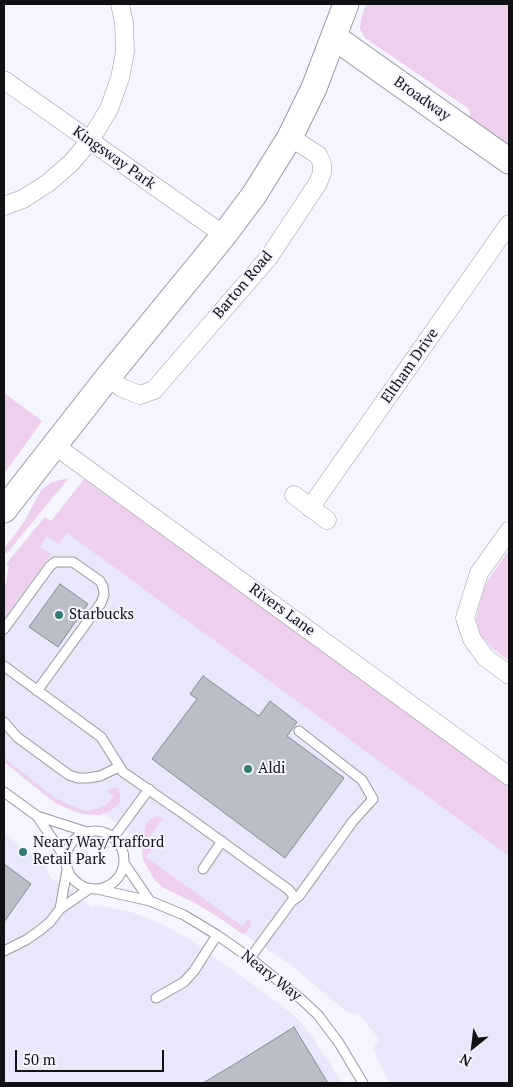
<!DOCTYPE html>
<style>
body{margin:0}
#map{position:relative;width:513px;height:1087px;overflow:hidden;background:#f4f5ff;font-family:"PT Serif",serif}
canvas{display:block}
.frame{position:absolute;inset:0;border:5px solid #111115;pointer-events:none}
.north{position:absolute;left:448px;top:1022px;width:50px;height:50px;-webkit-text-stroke:4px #f4f5ff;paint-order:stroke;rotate:209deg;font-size:14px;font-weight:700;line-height:20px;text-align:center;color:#111115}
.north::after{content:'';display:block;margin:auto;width:18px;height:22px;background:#111115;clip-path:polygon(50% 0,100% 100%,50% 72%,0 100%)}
.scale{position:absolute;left:15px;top:1050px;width:149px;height:22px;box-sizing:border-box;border:2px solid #111115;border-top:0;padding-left:6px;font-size:15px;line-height:18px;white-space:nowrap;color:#111115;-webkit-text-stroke:4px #f4f5ff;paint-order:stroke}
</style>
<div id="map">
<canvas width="513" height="1087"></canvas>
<div class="frame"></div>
<div class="north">N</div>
<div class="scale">50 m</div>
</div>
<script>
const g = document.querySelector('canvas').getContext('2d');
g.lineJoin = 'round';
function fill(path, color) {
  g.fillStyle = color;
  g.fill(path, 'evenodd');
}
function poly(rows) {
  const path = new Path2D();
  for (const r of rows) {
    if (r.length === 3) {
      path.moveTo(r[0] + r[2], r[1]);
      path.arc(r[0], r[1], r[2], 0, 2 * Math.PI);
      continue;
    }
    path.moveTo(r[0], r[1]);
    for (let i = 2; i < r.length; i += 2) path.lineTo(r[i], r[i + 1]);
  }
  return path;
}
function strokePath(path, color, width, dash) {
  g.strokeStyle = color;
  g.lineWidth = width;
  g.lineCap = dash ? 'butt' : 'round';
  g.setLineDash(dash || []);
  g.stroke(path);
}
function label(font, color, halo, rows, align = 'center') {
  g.font = font + ' "PT Serif",serif';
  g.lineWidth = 4;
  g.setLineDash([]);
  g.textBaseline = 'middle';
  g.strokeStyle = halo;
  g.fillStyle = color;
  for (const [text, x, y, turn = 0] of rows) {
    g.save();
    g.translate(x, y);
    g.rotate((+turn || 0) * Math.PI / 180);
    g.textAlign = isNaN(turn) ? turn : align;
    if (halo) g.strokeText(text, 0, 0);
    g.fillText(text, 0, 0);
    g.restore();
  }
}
fill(poly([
 [51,521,509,856,509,1083,391,1083,378,1062,374,1048,379,1039,359,1014,347,1012,288,963,193,901,145,859,140,841,104,814,88,815,58,803,4,762,4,587],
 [4,832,21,847,42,862,46,866,50,877,73,891,91,907,101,906,128,911,140,915,164,925,189,939,281,1005,298,1019,311,1035,343,1083,4,1083]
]), '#e8e8fa');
fill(poly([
 [366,4,509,4,509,145,470,117,469,109,365,38,360,29,361,19],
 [4,393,42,421,4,474],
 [69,478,7,553,4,554,4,549,24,522,41,490,52,482],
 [84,479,509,786,509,856,67,533,58,544,47,536,40,547,51,554,4,619,4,592,9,566,6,564,45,517,51,521],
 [509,550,509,661,492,648,481,635,476,619,483,591,488,580],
 [4,758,55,798,79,809,89,811,105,806,114,796,107,791,112,788,117,788,120,792,120,802,112,810,99,815,82,814,73,811,55,803,4,762],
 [157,816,163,818,148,839,155,845,146,857,242,926,248,919,251,923,251,926,246,933,242,934,223,920,195,903,162,887,154,879,143,860,142,844,146,824,149,820]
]), '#eecfee');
const building = poly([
 [60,584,88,604,58,647,29,627,60,584],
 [203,676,259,716,270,701,297,722,287,736,344,778,285,858,152,759,197,699,190,694,203,676],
 [4,864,31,884,4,922,4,864],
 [294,1027,328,1083,203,1083,230,1067,294,1027]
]);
fill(building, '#babec7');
strokePath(building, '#888c94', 1);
const lane = poly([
 [4,629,50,566,55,562,73,562,100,581,103,587,104,595,101,603,37,691],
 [4,666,101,737,123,772,185,815,289,890,295,898],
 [4,722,17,737,69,775,78,778,88,778,100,776,119,767],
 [4,792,37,816,87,832],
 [37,816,66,859],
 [95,860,29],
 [113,838,149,789],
 [124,863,150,901],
 [203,869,222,841],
 [97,889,150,901,184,915,217,935,250,958,301,999,318,1015,339,1043,363,1083],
 [60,909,67,870],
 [4,951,26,940,39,931,50,922,60,909,89,889],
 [250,958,292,901,299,896,353,821,373,799,362,780,299,731],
 [156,998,184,982,194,971,217,935]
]);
const street = poly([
 [4,80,224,235],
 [4,206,23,199,48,183,71,163,89,142,109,109,120,78,125,52,124,23,120,4],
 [108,377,122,388,140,395,154,390,269,257,318,183,322,173,322,164,318,155,290,137],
 [54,445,509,776],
 [294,495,327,520],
 [310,508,509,224],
 [509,531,479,573,465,618,472,639,485,657,509,675]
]);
const secondary = poly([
 [334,37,509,161],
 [4,510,108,377,224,235,254,195,290,137,314,88,346,4]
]);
strokePath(lane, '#9898a1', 11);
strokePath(street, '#9898a1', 19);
strokePath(secondary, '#9898a1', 27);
strokePath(lane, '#fff', 9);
strokePath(street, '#fff', 18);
strokePath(secondary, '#fff', 25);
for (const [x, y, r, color] of [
 [59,615,5,"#337a72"],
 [248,769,5,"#337a72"],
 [23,852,5,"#337a72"]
]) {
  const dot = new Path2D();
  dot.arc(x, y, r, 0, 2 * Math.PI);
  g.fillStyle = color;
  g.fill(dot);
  strokePath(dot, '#f4f5ff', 2);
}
label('15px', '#111115', '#f4f5ff', [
 ["Broadway",422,99,35],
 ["Kingsway Park",114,158,35],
 ["Barton Road",243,285,-50],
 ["Eltham Drive",410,366,-55],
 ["Rivers Lane",282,610,36],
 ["Neary Way",271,976,38]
]);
label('15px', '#111115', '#f4f5ff', [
 ["Starbucks",69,615],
 ["Aldi",258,769],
 ["Neary Way/Trafford",33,843],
 ["Retail Park",33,860]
], 'left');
</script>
